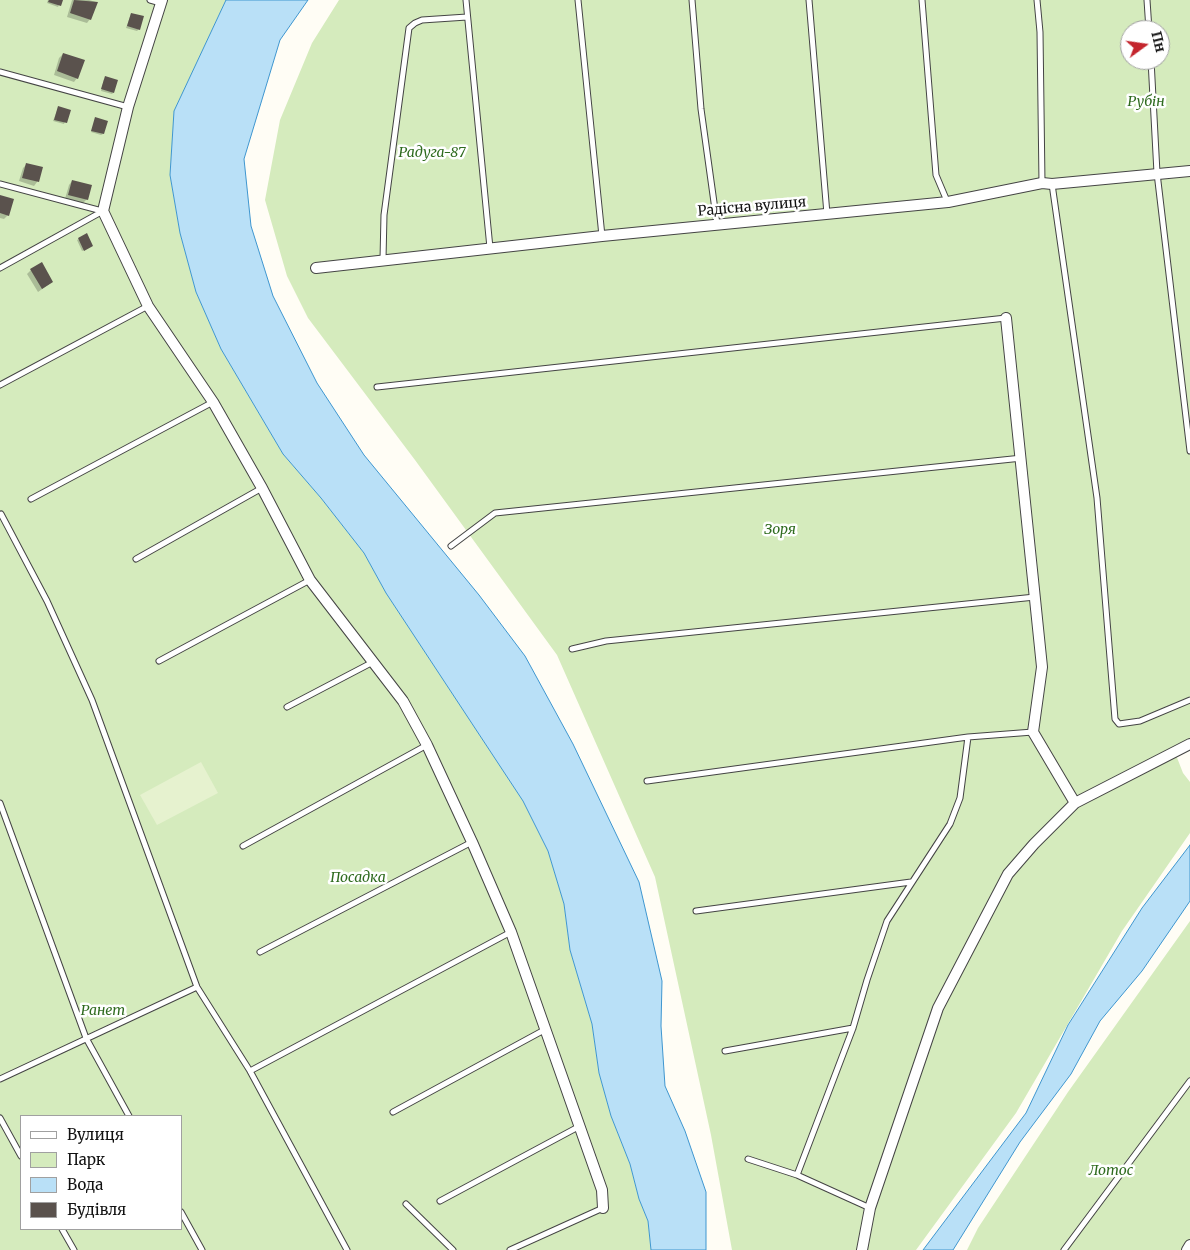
<!DOCTYPE html>
<meta charset="utf-8">
<style>
body{margin:0}
#map{position:relative;width:1190px;height:1250px;overflow:hidden;background:#fffdf5;font-family:Merriweather,serif}
canvas{display:block}
.legend{position:absolute;left:20px;top:1115px;width:162px;height:115px;box-sizing:border-box;background:#fff;border:1px solid #a0a0a0;margin:0;padding:6px 9px;list-style:none;font-size:15px;color:#111}
.legend li{display:flex;align-items:center;gap:10px;height:25px}
.legend b{width:25px;border:1px solid #a0a0a0}
.north{position:absolute;left:1120px;top:20px;width:50px;height:50px;box-sizing:border-box;background:#fff;border:1px solid #a0a0a0;border-radius:50%;rotate:76deg;font-size:14px;font-weight:700;line-height:20px;text-align:center;color:#111}
.north::after{content:'';display:block;margin:auto;width:18px;height:22px;background:#c4262e;clip-path:polygon(50% 0,100% 100%,50% 72%,0 100%)}
</style>
<div id="map">
<canvas width="1190" height="1250"></canvas>
<ul class="legend">
<li><b style="height:6px;background:#fff"></b>Вулиця</li>
<li><b style="height:14px;background:#d5ebbd"></b>Парк</li>
<li><b style="height:14px;background:#b9e0f7"></b>Вода</li>
<li><b style="height:14px;background:#5a524d"></b>Будівля</li>
</ul>
<div class="north">Пн</div>
</div>
<script>
const g = document.querySelector('canvas').getContext('2d');
g.lineJoin = 'round';
function fill(path, color) {
  g.fillStyle = color;
  g.fill(path, 'evenodd');
}
function poly(rows) {
  const path = new Path2D();
  for (const r of rows) {
    path.moveTo(r[0], r[1]);
    for (let i = 2; i < r.length; i += 2) path.lineTo(r[i], r[i + 1]);
  }
  return path;
}
function strokePath(path, color, width, dash) {
  g.strokeStyle = color;
  g.lineWidth = width;
  g.lineCap = dash ? 'butt' : 'round';
  g.setLineDash(dash || []);
  g.stroke(path);
}
function label(font, color, halo, rows, align = 'center') {
  g.font = font + ' Merriweather,serif';
  g.lineWidth = 5;
  g.setLineDash([]);
  g.textBaseline = 'middle';
  g.strokeStyle = halo;
  g.fillStyle = color;
  for (const [text, x, y, turn = 0] of rows) {
    g.save();
    g.translate(x, y);
    g.rotate((+turn || 0) * Math.PI / 180);
    g.textAlign = isNaN(turn) ? turn : align;
    if (halo) g.strokeText(text, 0, 0);
    g.fillText(text, 0, 0);
    g.restore();
  }
}
fill(poly([
 [0,0,226,0,174,112,170,175,180,233,196,292,221,349,283,454,321,498,364,553,386,593,523,801,548,851,564,904,570,950,592,1024,599,1073,611,1116,630,1164,639,1199,648,1221,651,1250,0,1250],
 [21,1116,181,1116,181,1229,21,1229],
 [339,0,1190,0,1190,748,1176,755,1183,773,1190,782,1190,833,1122,931,1016,1113,916,1250,732,1250,711,1135,655,877,557,655,415,460,308,318,287,276,265,200,280,120,312,43],
 [1130,30,1160,30,1160,60,1130,60],
 [1190,921,1190,1250,967,1250,978,1228,1068,1092]
]), '#d5ebbd');
fill(poly([
 [201,762,218,793,157,825,140,795]
]), '#e6f2cf');
const water = poly([
 [226,0,308,0,280,40,244,159,251,226,273,296,317,383,364,455,479,595,525,656,573,744,639,882,662,981,661,1026,665,1086,685,1131,706,1192,706,1250,651,1250,648,1221,639,1199,630,1164,611,1116,599,1073,592,1024,570,950,564,904,548,851,523,801,386,593,364,553,321,498,283,454,221,349,196,292,180,233,170,175,174,111,226,0],
 [1190,845,1190,901,1142,971,1100,1021,1071,1074,1020,1142,953,1250,923,1250,1026,1113,1068,1025,1142,908,1190,845]
]);
fill(water, '#b9e0f7');
strokePath(water, '#3f96cf', 1);
fill(poly([
 [48,0,61,0,58,7,47,3],
 [72,0,89,0,96,2,90,19,87,23,67,17],
 [131,14,139,29,137,31,126,28],
 [63,54,77,78,74,82,54,75,59,58],
 [104,79,113,93,112,94,101,91],
 [58,108,69,111,64,124,53,121],
 [96,119,103,134,101,135,91,132],
 [27,164,41,168,37,182,34,186,19,181,23,168],
 [72,181,87,199,83,203,65,199,69,185],
 [0,196,8,215,4,219,0,218],
 [87,235,90,247,82,251,77,240],
 [31,270,52,282,38,292,27,274]
]), '#0003');
fill(poly([
 [49,0,63,0,61,6,48,2],
 [74,0,98,2,91,20,70,13],
 [131,13,144,16,140,30,127,26],
 [63,53,85,60,78,79,57,71],
 [105,76,118,80,114,93,101,89],
 [58,106,71,110,67,123,54,120],
 [95,117,108,121,104,134,91,131],
 [26,163,43,167,39,182,22,178],
 [72,180,92,185,88,200,68,195],
 [0,195,14,199,9,216,0,213],
 [87,233,93,246,84,251,78,238],
 [42,262,53,282,42,289,30,269]
]), '#5a524d');
const service = poly([
 [150,0,161,3],
 [466,0,490,248],
 [578,0,602,236],
 [692,0,701,109,717,224],
 [809,0,827,214],
 [922,0,936,175,947,201],
 [1037,0,1040,32,1042,183],
 [1147,0,1149,30],
 [1151,60,1157,173,1190,451],
 [0,72,128,107],
 [0,184,102,211],
 [1052,184,1097,498,1115,719,1119,724,1140,721,1190,700],
 [383,259,384,215,409,28,415,23,422,20,467,17],
 [0,268,103,211],
 [0,385,148,306],
 [377,387,1006,318],
 [31,499,213,402],
 [1,514,47,601,92,700,197,987,250,1071,347,1250],
 [451,546,495,513,1022,458],
 [136,559,262,488],
 [572,649,606,641,1035,597],
 [159,661,310,580],
 [287,707,373,662],
 [647,781,968,737,1033,732],
 [0,803,86,1038,129,1116],
 [243,846,427,745],
 [696,911,911,882],
 [260,952,472,842],
 [725,1051,853,1028],
 [250,1071,511,932],
 [0,1079,197,987],
 [393,1112,546,1029],
 [0,1118,21,1156],
 [748,1159,797,1175,870,1208],
 [797,1175,853,1028,867,980,887,921,950,824,960,798,968,737],
 [440,1201,580,1126],
 [406,1204,453,1250],
 [181,1212,202,1250],
 [62,1229,74,1250],
 [510,1250,603,1208],
 [1064,1250,1190,1081]
]);
const minor = poly([
 [162,0,128,107,103,211,148,306,213,402,262,488,310,580,403,701,427,745,472,842,511,932,602,1190,603,1208],
 [316,268,602,236,948,202,1042,183,1052,184,1190,171],
 [1006,318,1042,667,1033,732,1075,803],
 [862,1250,870,1208,938,1008,1008,874,1034,844,1075,803,1190,744],
 [1187,1250,1190,1245]
]);
strokePath(service, '#444', 7);
strokePath(minor, '#444', 12);
strokePath(service, '#fff', 5);
strokePath(minor, '#fff', 10);
label('italic 14px', '#2f6b1f', '#fff', [
 ["Рубін",1146,102],
 ["Радуга-87",432,153],
 ["Зоря",780,530],
 ["Посадка",358,878],
 ["Ранет",103,1011],
 ["Лотос",1111,1171]
]);
label('14px', '#111', '#fff', [
 ["Радісна вулиця",752,207,-5]
]);
</script>
